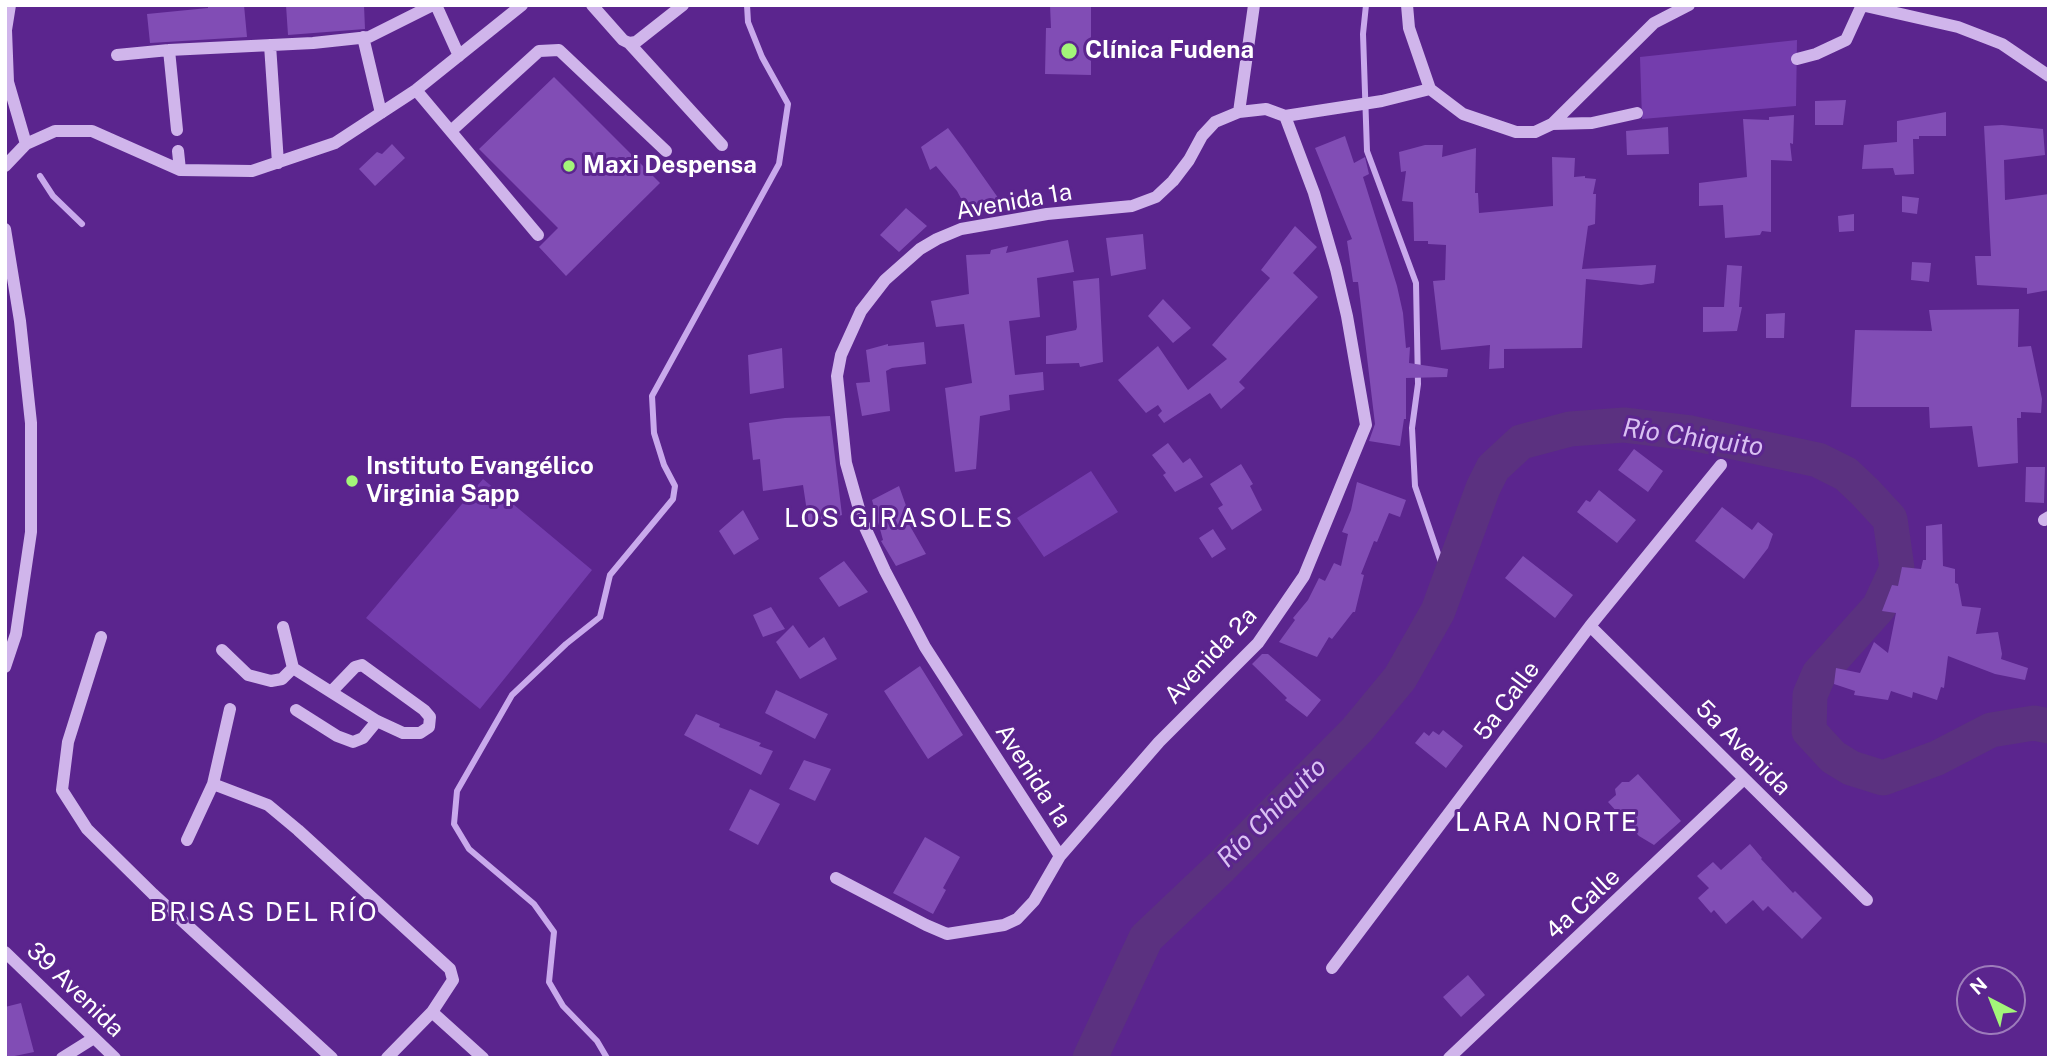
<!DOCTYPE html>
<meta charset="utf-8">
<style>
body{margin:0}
#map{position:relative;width:2054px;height:1063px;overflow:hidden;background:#5b258e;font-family:"Public Sans",sans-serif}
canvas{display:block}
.frame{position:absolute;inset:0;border:7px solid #fff;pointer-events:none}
.north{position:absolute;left:1956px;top:965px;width:70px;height:70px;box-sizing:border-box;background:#5b258e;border:2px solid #9d7cbb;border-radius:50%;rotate:318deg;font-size:19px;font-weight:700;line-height:28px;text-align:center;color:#fff}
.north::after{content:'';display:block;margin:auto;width:24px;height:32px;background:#a3f579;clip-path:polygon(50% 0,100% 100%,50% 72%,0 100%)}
</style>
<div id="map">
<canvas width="2054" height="1063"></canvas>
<div class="frame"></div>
<div class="north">N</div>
</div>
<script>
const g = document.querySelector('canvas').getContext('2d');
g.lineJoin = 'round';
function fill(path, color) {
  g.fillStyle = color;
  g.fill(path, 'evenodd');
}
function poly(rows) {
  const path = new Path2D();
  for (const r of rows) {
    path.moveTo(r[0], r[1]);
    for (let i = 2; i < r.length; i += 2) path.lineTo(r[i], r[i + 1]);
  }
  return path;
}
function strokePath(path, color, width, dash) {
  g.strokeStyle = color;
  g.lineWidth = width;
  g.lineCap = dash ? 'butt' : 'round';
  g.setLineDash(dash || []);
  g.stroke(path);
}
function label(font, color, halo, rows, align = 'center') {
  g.font = font + ' "Public Sans",sans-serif';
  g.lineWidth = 6;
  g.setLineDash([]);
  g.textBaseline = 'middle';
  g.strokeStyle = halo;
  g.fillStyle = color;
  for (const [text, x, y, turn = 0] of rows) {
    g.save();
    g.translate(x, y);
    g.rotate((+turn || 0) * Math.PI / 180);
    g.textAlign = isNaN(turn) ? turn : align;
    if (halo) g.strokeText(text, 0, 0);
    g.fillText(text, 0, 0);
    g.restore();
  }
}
fill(poly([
 [1797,40,1796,106,1642,119,1640,57],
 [1091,471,1118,512,1044,557,1017,518],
 [483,479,592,570,480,709,366,618]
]), '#743dad');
strokePath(poly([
 [1366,5,1363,34,1367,151,1416,283,1418,384,1412,428,1415,486,1448,583],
 [40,176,53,196,82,224],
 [607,1058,597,1041,563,1006,549,982,554,932,534,904,469,849,454,824,457,791,512,695,566,644,600,617,610,575,673,499,675,486,664,465,654,433,652,396,779,164,788,104,762,57,748,22,747,5]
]), '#c9a9ec', 6);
strokePath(poly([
 [1090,1058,1146,938,1221,867,1357,730,1400,678,1438,611,1483,488,1493,468,1521,442,1570,429,1624,425,1691,433,1818,460,1846,474,1865,492,1890,519,1897,568,1879,607,1819,674,1810,695,1809,731,1833,757,1851,768,1883,778,1937,758,1991,730,2034,723,2049,726]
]), '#5b3180', 35);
fill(poly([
 [208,5,244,5,247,37,150,43,147,14,208,8],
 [286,5,364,5,365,29,288,35],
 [1050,5,1091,5,1091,75,1045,74,1046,28,1051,28],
 [554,77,660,183,566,276,539,247,558,228,479,149],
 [1846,100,1843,125,1815,125,1815,101],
 [1946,112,1946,136,1919,136,1919,139,1913,139,1914,174,1895,175,1893,168,1862,169,1864,145,1897,142,1897,121],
 [1794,115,1793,144,1790,143,1792,161,1771,160,1771,232,1762,231,1760,235,1725,238,1723,205,1699,206,1699,183,1747,177,1743,119,1769,120,1769,117],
 [2002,125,2043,129,2045,155,2004,160,2005,200,2049,194,2049,290,2027,294,2027,288,1977,285,1975,256,1991,256,1984,126],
 [1668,127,1669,154,1627,155,1626,131],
 [948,128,963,148,1001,202,970,215,957,191,936,166,930,170,921,147],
 [1345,136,1354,163,1365,157,1369,174,1363,177,1397,286,1403,313,1406,348,1410,347,1409,363,1448,369,1447,377,1406,378,1406,419,1404,419,1400,446,1369,441,1375,424,1358,282,1353,282,1347,241,1352,239,1315,148],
 [392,144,405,158,375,186,359,169,377,152,382,154],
 [1425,145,1443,145,1442,157,1476,148,1475,193,1478,193,1479,213,1553,206,1552,157,1575,158,1574,177,1585,176,1585,178,1596,179,1593,194,1596,194,1595,224,1588,226,1582,269,1656,265,1654,283,1641,285,1586,279,1582,348,1504,349,1504,368,1489,369,1490,345,1441,350,1433,281,1445,280,1446,245,1428,244,1428,241,1414,241,1413,202,1402,201,1406,171,1401,172,1399,152],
 [1902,196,1919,198,1917,214,1902,212],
 [906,208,927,226,899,252,880,235],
 [1854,214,1854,231,1839,232,1838,216],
 [1295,226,1317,247,1293,273,1318,297,1239,382,1245,388,1221,409,1210,393,1164,423,1158,415,1162,411,1158,405,1146,413,1118,380,1158,346,1188,390,1227,359,1212,345,1270,278,1261,270],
 [1143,234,1146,269,1111,276,1106,238],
 [1068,240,1074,272,1037,278,1040,317,1009,321,1015,375,1043,372,1044,390,1009,395,1010,410,980,416,976,469,955,472,945,388,972,383,964,324,936,327,931,301,969,294,966,255,990,254,991,250,1008,246,1006,253],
 [1912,262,1931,263,1929,282,1911,280],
 [1727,265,1742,266,1739,307,1742,307,1737,331,1703,332,1703,307,1724,307],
 [1099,278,1103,362,1080,367,1079,363,1046,364,1046,336,1076,330,1077,327,1073,281],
 [1163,299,1191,328,1173,343,1148,316],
 [2019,309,2018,347,2031,346,2042,399,2041,413,2021,412,2021,418,2017,418,2018,463,1978,467,1972,426,1930,428,1929,407,1851,407,1855,330,1932,331,1929,310],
 [1785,313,1784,338,1766,338,1766,314],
 [924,342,926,364,892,368,886,371,890,411,862,416,856,383,870,382,866,350,888,344,888,346],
 [782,348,784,388,750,394,748,355],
 [830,416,842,515,809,525,803,485,763,491,760,459,753,460,749,423,785,418],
 [1168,443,1183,463,1190,458,1203,477,1175,492,1163,475,1166,473,1152,455],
 [1634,449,1663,471,1648,492,1618,470],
 [1241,464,1253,484,1250,486,1262,510,1232,530,1218,508,1223,505,1210,484],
 [2026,467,2045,467,2044,503,2025,502],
 [1357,482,1406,500,1400,517,1389,513,1377,542,1374,541,1361,574,1364,575,1355,612,1353,612,1332,639,1329,637,1317,657,1279,642,1295,620,1293,618,1308,600,1319,578,1325,581,1334,563,1341,566,1348,534,1342,532,1351,510],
 [899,486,910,517,906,519,926,554,896,566,881,541,883,540,872,500],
 [1599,490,1636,520,1617,543,1577,512,1586,500,1590,502],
 [1722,507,1752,530,1758,522,1773,534,1768,548,1744,579,1695,541],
 [743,510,759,539,734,555,719,531],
 [1942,524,1943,566,1955,569,1955,583,1958,584,1962,606,1981,608,1976,634,1998,632,2002,654,2001,659,2028,668,2025,680,1995,674,1948,656,1944,688,1941,687,1937,700,1913,692,1912,698,1891,691,1888,700,1854,695,1855,691,1834,684,1836,668,1860,673,1874,642,1888,653,1896,613,1882,611,1892,585,1898,586,1902,567,1921,569,1923,560,1926,560,1926,526],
 [1213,529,1226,549,1212,558,1199,538],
 [1523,556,1573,595,1555,618,1505,578],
 [844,561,868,592,839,607,819,578],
 [771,607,785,629,763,637,753,615],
 [793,625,809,648,824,637,837,659,800,679,776,642],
 [1262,654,1268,654,1321,700,1307,717,1285,700,1287,698,1252,664],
 [920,666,963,735,928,759,884,691],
 [776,690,828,714,815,739,765,713],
 [696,714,720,724,719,727,761,743,759,746,773,751,761,775,684,735],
 [1443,730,1463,746,1446,768,1415,743,1424,732,1429,736,1433,731,1439,735],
 [804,760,831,769,815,801,789,789],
 [1638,774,1681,821,1654,845,1639,836,1608,802,1616,795,1615,789,1622,782,1629,782],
 [750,789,780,804,758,845,729,830],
 [925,837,960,857,943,888,946,890,933,914,893,893],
 [1750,844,1762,858,1761,859,1793,893,1795,891,1822,918,1802,939,1768,906,1763,911,1753,900,1726,924,1714,910,1711,913,1698,898,1709,888,1697,876,1713,862,1721,870],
 [1468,975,1485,995,1461,1017,1443,997],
 [21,1003,34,1052,5,1058,5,1007]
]), '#814db5');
strokePath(poly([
 [10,5,6,30,8,82,26,144],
 [436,5,459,56],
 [592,5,623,40,629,43,636,42,683,5],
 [1407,5,1409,28,1430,89,1463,114,1516,132,1535,132,1552,124,1654,23,1689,5],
 [1861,5,1958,27,2002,44,2049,76],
 [363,37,381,113],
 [629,43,722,145],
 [270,45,278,163],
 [169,50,177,130],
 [117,55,169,50,313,43,369,37,433,5],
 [1797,59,1816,54,1846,40,1862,5],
 [416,90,538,235],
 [1239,112,1254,5],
 [1552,124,1592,123,1637,113],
 [451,131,539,51,559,50,666,151],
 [178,151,180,170],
 [5,166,26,144,55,131,92,131,180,170,252,171,335,143,416,90,522,5],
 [5,229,20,321,31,423,31,532,16,634,5,667],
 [2044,520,2049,517],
 [1590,626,1867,900],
 [101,637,68,742,62,790,87,829,153,894,332,1058],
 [222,650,248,675,271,681,282,679,293,668,283,627],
 [293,668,331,692,377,721,403,733,420,733,429,727,430,717,424,710,362,665,355,667,331,692],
 [296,710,337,736,353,742,363,738,377,721],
 [213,784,268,805,298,830,450,969,453,980,432,1012,387,1058],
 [187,840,213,784,230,709],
 [1060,856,925,647,885,571,863,523,846,463,837,376,841,355,861,311,885,280,920,249,937,239,961,229,1047,214,1132,206,1156,197,1173,181,1189,160,1202,136,1215,122,1239,112,1266,109,1285,116,1382,101,1430,89],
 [836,878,926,925,947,934,1004,925,1017,919,1034,901,1060,856,1159,742,1258,643,1304,576,1366,425,1347,316,1336,269,1314,193,1285,116],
 [5,952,115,1058],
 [1332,968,1590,626,1721,465],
 [432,1012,483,1058],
 [62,1058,94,1038],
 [1449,1058,1744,779]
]), '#d0b5eb', 12);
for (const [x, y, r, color] of [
 [1069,51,9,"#a3f579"],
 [569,166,7,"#a3f579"],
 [352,481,7,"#a3f579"]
]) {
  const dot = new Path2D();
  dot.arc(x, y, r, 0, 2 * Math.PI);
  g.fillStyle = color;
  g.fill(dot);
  strokePath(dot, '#5b258e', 2.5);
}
label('bold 24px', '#fff', '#5b258e', [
 ["Clínica Fudena",1085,51],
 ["Maxi Despensa",583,166],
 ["Instituto Evangélico",366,467],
 ["Virginia Sapp",366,495]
], 'left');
label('24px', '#fff', '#5b258e', [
 ["Avenida 1a",1014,202,-10],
 ["Avenida 2a",1211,656,-47],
 ["5a Calle",1507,701,-53],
 ["5a Avenida",1743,748,45],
 ["Avenida 1a",1033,776,57],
 ["4a Calle",1583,904,-43],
 ["39 Avenida",75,990,44]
]);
label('italic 26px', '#d9c1f2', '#5b258e', [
 ["Río Chiquito",1693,438,8],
 ["Río Chiquito",1272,813,-45]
]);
g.letterSpacing = '2px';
label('26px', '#fff', '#5b258e', [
 ["LOS GIRASOLES",899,519],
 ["LARA NORTE",1547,823],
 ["BRISAS DEL RÍO",264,913]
]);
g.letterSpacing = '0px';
</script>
